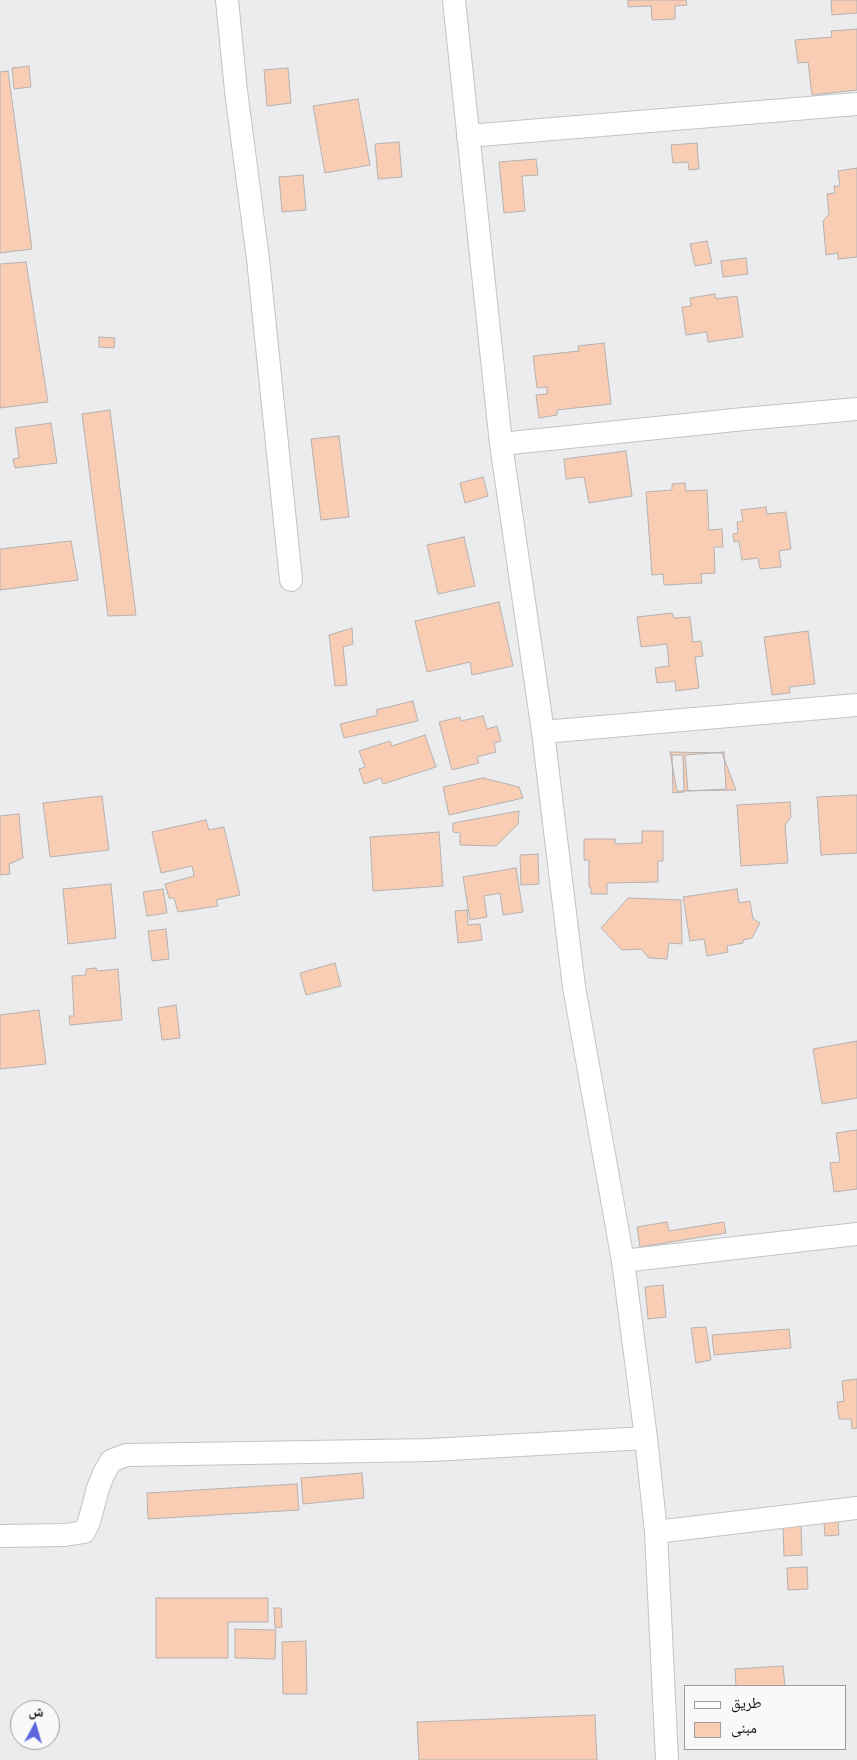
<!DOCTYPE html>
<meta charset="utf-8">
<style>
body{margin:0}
#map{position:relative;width:857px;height:1760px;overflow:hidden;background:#ececee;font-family:Helvetica,"Noto Naskh Arabic",sans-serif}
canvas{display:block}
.legend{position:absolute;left:684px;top:1685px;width:162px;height:65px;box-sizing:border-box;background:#f9f9fb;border:1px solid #9c9c9e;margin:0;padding:6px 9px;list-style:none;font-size:15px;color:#111112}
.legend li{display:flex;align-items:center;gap:10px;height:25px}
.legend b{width:25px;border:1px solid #9c9c9e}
.north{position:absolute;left:10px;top:1700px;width:50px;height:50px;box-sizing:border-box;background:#f9f9fb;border:1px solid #9c9c9e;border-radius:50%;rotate:6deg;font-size:14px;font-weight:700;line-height:20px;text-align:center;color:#111112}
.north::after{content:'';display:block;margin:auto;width:18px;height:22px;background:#5e66de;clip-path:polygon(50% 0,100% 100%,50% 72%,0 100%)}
</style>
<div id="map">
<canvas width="857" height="1760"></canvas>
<ul class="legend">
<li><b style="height:6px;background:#fff"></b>طريق</li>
<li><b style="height:14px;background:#f8cdb3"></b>مبنى</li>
</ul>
<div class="north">ش</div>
</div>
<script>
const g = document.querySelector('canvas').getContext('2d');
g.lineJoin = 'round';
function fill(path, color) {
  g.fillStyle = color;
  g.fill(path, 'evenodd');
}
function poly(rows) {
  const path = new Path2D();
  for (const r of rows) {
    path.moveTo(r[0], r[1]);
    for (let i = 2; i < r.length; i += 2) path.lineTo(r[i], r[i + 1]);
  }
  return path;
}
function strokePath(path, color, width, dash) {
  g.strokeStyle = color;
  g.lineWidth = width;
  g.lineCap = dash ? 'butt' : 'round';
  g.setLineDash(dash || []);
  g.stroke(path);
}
const building = poly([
 [628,0,686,0,687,5,675,6,675,19,652,20,651,6,628,7,628,0],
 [831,0,857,0,857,13,832,15,831,0],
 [857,29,857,90,812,95,808,62,798,63,795,40,832,37,831,31,857,29],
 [29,66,31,87,14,89,12,68,29,66],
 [288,68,291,103,267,106,264,70,288,68],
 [8,71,32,249,0,253,0,72,8,71],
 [358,99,370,165,325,173,313,106,358,99],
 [399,142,402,177,378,179,375,144,399,142],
 [697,143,699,169,689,170,688,162,673,163,671,145,697,143],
 [536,159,538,175,522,176,525,211,504,213,499,162,536,159],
 [857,168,857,257,838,259,838,253,826,255,823,221,829,214,827,194,835,193,834,186,840,186,838,171,857,168],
 [303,175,306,210,282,212,279,177,303,175],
 [707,241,712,263,695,266,690,244,707,241],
 [746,258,748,274,723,277,721,261,746,258],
 [26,262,48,402,0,408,0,264,26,262],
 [715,294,716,299,737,296,743,337,708,342,707,332,686,335,682,307,691,306,690,298,715,294],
 [99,337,115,338,114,348,99,347,99,337],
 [604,343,611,404,557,410,557,415,539,418,536,395,547,394,547,387,537,388,533,356,579,351,578,346,604,343],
 [110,410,136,615,108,616,82,414,110,410],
 [51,423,57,463,15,468,13,459,19,458,15,428,51,423],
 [339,436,349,517,321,520,311,439,339,436],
 [626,451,632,496,589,503,584,477,566,479,564,459,626,451],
 [483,477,488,496,465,503,460,483,483,477],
 [685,483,686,491,707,490,709,530,722,529,723,547,714,547,715,573,701,574,702,583,664,585,663,574,652,575,646,492,672,490,672,484,685,483],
 [766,507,767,514,786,512,791,549,779,551,781,567,760,569,758,558,742,560,739,541,734,542,733,534,738,533,737,522,743,521,741,510,766,507],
 [464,537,475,586,438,594,427,545,464,537],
 [71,541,78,580,0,590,0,549,71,541],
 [499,602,513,666,472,675,470,662,427,672,415,621,499,602],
 [672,613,674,618,690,617,693,642,701,641,703,656,695,657,699,688,676,691,675,681,657,683,655,668,669,666,667,644,641,647,637,617,672,613],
 [352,628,353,644,343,647,347,685,335,686,329,635,352,628],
 [808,631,815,684,789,687,790,693,772,695,764,637,808,631],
 [413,701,418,721,344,738,340,724,378,715,376,710,413,701],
 [483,716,487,729,497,726,501,741,494,743,496,752,477,757,479,763,452,770,439,722,460,717,461,721,483,716],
 [425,735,436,767,383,784,381,778,364,784,359,769,365,767,359,751,390,741,392,746,425,735],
 [670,752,722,753,736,790,677,791,670,752],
 [724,752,726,789,688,791,685,755,724,752],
 [672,755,683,755,684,792,673,793,672,755],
 [483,778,519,787,523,798,449,815,443,787,483,778],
 [857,795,857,853,821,855,817,797,857,795],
 [102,796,109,850,50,857,43,803,102,796],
 [790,802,791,817,785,825,788,863,741,866,737,805,790,802],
 [519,811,518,824,496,846,460,845,460,833,453,832,453,823,519,811],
 [19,814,23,858,9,864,10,874,0,875,0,816,19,814],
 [206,820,209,830,224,827,240,895,216,900,218,906,178,912,174,898,169,898,165,884,194,876,192,866,161,873,152,832,206,820],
 [642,831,663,831,663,861,658,861,658,882,607,883,607,894,591,894,591,887,589,887,589,860,584,860,584,839,615,839,615,844,642,843,642,831],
 [439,832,443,886,373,891,370,837,439,832],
 [538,854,539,884,521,885,520,855,538,854],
 [516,868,523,912,503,915,500,893,484,896,487,917,470,920,463,877,516,868],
 [111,884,116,938,68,944,63,889,111,884],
 [163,889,167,913,147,916,143,892,163,889],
 [737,889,739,903,750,901,753,919,760,923,752,938,743,940,743,943,727,946,728,952,707,956,704,939,690,941,683,897,737,889],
 [628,898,681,900,682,944,669,943,667,959,649,958,641,949,622,950,601,928,628,898],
 [467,910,468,925,480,924,482,940,458,943,455,911,467,910],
 [166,929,169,959,152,961,148,931,166,929],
 [335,963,341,986,306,995,300,973,335,963],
 [96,968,97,971,118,969,122,1020,70,1025,69,1016,74,1016,72,976,86,975,86,969,96,968],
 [176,1005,180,1038,162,1040,158,1008,176,1005],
 [39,1010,46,1064,0,1069,0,1015,39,1010],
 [857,1041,857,1098,822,1104,813,1049,857,1041],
 [857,1130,857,1189,834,1192,830,1163,840,1162,836,1133,857,1130],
 [667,1222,669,1231,724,1222,726,1233,640,1247,637,1227,667,1222],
 [663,1285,666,1317,648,1319,645,1287,663,1285],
 [706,1327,711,1360,696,1363,691,1328,706,1327],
 [789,1329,791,1348,714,1355,712,1335,789,1329],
 [857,1379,857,1428,852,1429,851,1419,839,1419,837,1402,844,1401,842,1381,857,1379],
 [362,1473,364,1498,303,1504,301,1478,362,1473],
 [297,1484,299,1510,148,1519,147,1493,297,1484],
 [838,1521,839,1535,825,1536,824,1522,838,1521],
 [783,1526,801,1526,802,1555,784,1556,783,1526],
 [807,1567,808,1589,788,1590,787,1568,807,1567],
 [156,1598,268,1598,268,1622,228,1622,228,1658,156,1658,156,1598],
 [274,1608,281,1608,282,1627,275,1628,274,1608],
 [235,1629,276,1630,275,1659,235,1658,235,1629],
 [306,1641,307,1694,283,1694,282,1642,306,1641],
 [783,1666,785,1686,736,1686,735,1669,783,1666],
 [595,1715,597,1760,419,1760,417,1722,595,1715]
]);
fill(building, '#f8cdb3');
strokePath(building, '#b4b2b2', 1);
const minor = poly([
 [227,0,236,91,258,259,291,580],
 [454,0,501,444,543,732,574,987,623,1261,646,1438,656,1532,667,1760],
 [468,136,857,104],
 [501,444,744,419,857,409],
 [543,732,857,705],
 [623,1261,857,1234],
 [656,1532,857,1508],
 [0,1536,65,1535,84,1532,89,1522,98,1488,104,1473,111,1461,126,1455,431,1450,646,1438]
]);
strokePath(minor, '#c3c3c5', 24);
strokePath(minor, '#fff', 22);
</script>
